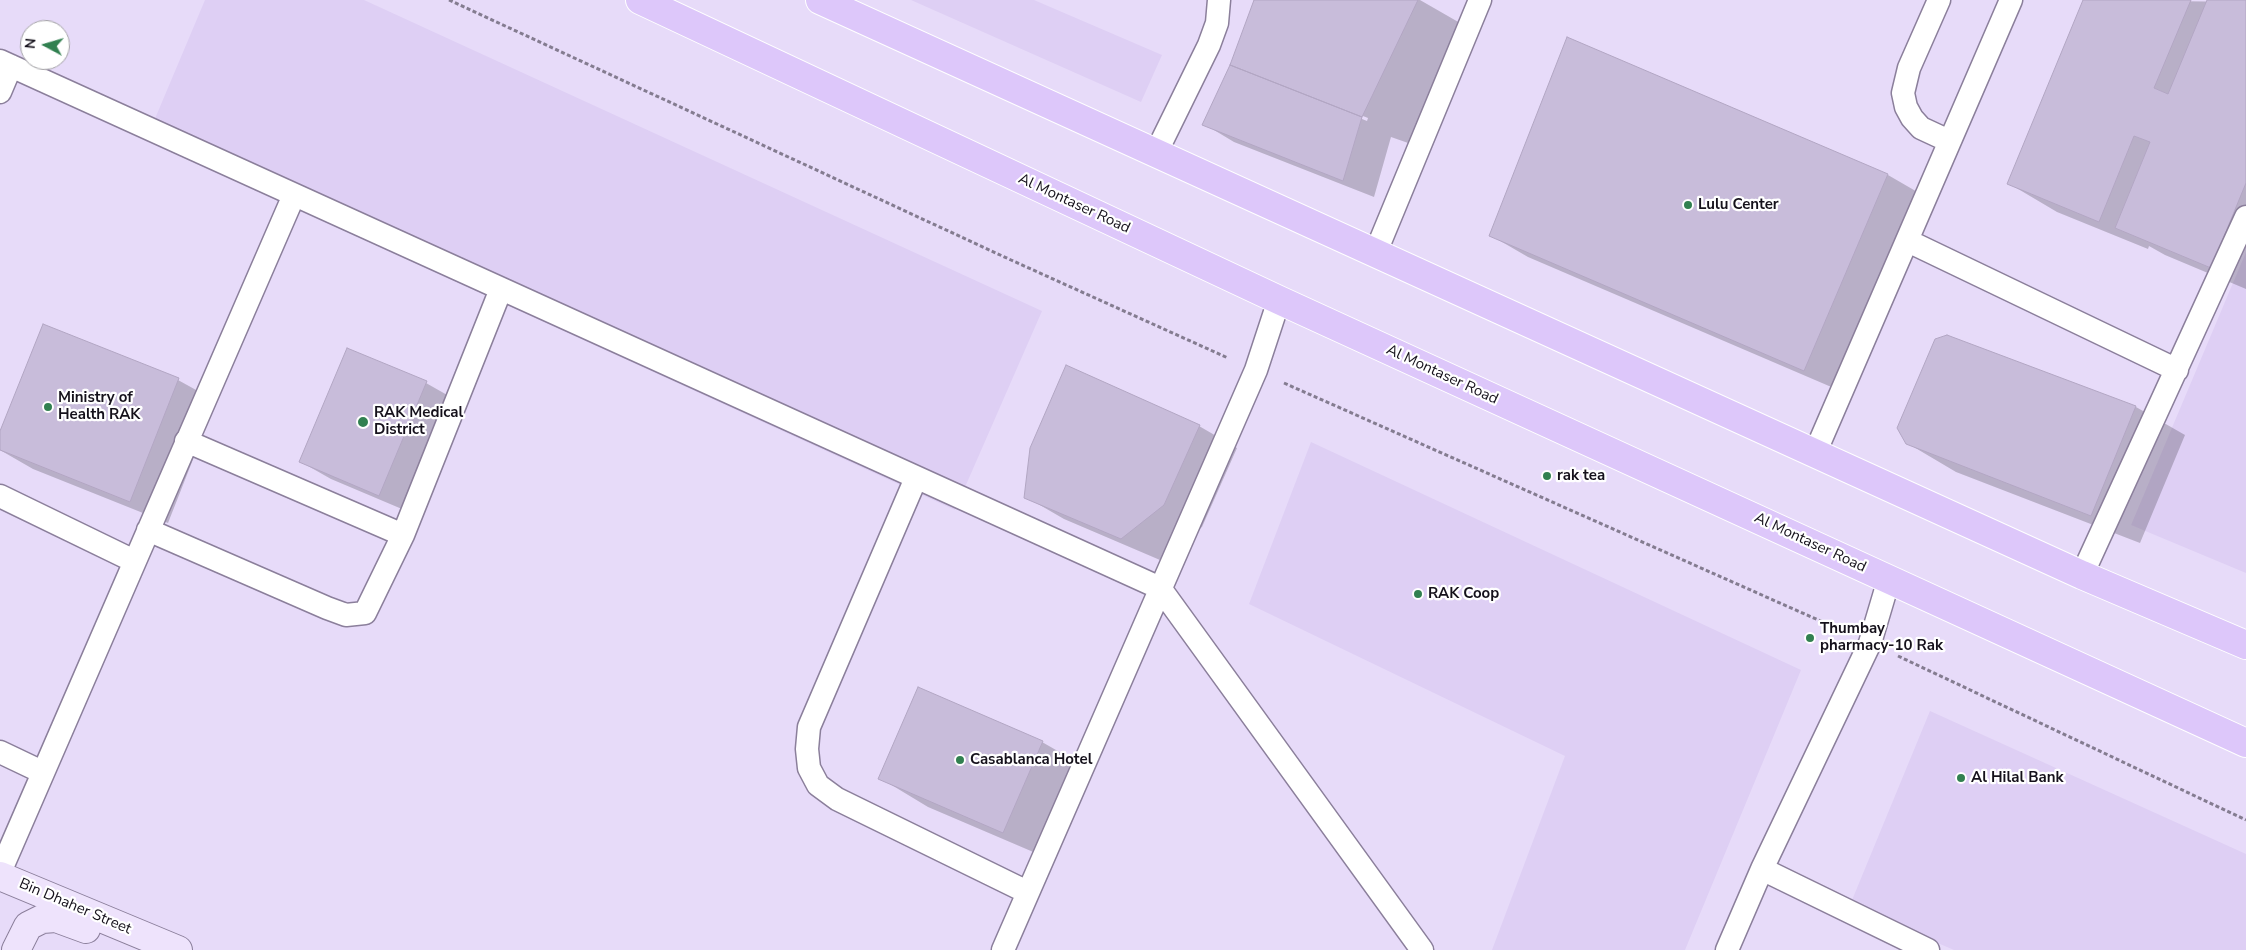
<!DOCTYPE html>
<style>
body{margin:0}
#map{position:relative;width:2246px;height:950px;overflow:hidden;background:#e7dbf9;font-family:"Nunito Sans",sans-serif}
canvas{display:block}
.north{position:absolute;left:20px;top:20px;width:50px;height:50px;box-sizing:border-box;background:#fff;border:1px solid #a1a0a4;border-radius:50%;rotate:276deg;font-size:14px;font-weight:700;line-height:20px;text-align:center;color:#15111b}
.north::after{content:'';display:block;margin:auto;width:18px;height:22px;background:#318050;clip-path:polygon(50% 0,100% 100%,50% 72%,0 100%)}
</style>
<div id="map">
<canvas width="2246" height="950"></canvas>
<div class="north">N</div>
</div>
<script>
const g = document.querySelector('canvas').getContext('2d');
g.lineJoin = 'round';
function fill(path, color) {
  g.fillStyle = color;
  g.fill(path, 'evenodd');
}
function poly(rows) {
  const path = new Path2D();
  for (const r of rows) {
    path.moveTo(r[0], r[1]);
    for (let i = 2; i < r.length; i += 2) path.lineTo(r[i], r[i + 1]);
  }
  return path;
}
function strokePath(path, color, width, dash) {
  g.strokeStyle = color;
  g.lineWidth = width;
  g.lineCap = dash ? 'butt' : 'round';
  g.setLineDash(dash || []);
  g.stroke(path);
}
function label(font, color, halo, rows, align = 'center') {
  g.font = font + ' "Nunito Sans",sans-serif';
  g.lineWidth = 4.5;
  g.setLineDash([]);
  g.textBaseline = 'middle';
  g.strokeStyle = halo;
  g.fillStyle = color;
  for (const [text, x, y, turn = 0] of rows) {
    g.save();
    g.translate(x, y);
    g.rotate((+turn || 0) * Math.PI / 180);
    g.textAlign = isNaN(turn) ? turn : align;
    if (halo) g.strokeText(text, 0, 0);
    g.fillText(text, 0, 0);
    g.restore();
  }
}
fill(poly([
 [205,0,364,0,1042,311,955,510,146,140],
 [911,0,1034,0,1162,55,1141,102],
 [2246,252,2246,573,2131,525],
 [1311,442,1801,670,1685,950,1492,950,1565,756,1249,604],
 [1930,711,2246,854,2246,950,1954,950,1850,905]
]), '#decff4');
fill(poly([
 [1255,0,1420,0,1467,27,1411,144,1391,137,1374,197,1234,142,1204,124,1232,63],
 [1281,84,1368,118,1367,121,1281,86],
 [2084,0,2246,2,2246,289,2165,255,2149,246,2148,249,2057,212,2008,183],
 [1567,39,1888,175,1926,197,1843,392,1528,257,1490,235],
 [44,325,178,380,216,401,168,523,33,469,0,450,0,434],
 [1947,336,2136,407,2185,435,2140,543,1956,472,1907,443],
 [426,383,456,400,409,512,331,479,301,462],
 [1199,426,1237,448,1202,527,1160,560,1064,519,1026,497],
 [1042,742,1091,770,1052,860,928,807,880,778]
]), '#0003');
const building = poly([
 [1254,0,1418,0,1362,117,1230,65,1254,0],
 [2083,0,2191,0,2154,88,2168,94,2207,0,2246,0,2246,183,2211,268,2115,228,2150,142,2134,136,2099,222,2007,184,2083,0],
 [1567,37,1888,174,1804,371,1489,236,1567,37],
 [1230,65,1362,117,1343,181,1202,125,1230,65],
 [43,324,179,378,130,502,0,450,0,431,43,324],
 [1947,335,2136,406,2091,516,1906,444,1897,428,1935,339,1947,335],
 [347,348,427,381,379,496,299,462,347,348],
 [1066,365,1200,425,1164,505,1121,539,1024,498,1030,448,1066,365],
 [918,687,1043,741,1003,833,878,779,918,687]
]);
fill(building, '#c8bcda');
strokePath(building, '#b2a6c3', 1);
const lane = poly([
 [1939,0,1909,68,1903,93,1906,107,1912,118,1921,128,1949,141],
 [0,61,1160,588,1422,950],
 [0,92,11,66],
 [1156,153,1209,45,1217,23,1219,0],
 [1908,241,2177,370],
 [1375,254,1480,0],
 [186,441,403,535],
 [1815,453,2011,0],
 [916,478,809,727,807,749,809,768,818,785,837,799,1027,892],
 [0,496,134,561],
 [148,530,327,608,346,615,365,613,403,535,501,289],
 [2082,575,2246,217],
 [0,752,42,772],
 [1762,869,1928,950],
 [0,872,294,195],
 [1003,950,1256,370,1279,300],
 [1727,950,1762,869,1870,643,1889,579]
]);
const secondary = poly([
 [0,876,178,950],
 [16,950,28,926,42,919,56,918,86,929]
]);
const primary = poly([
 [640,0,1279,300,2246,743],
 [820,0,2082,575,2246,645]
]);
strokePath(lane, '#8b7f9b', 25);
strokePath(secondary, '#8b7f9b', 30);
strokePath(primary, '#fff', 30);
strokePath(poly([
 [449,0,1011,260,1228,358],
 [1284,383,1843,631],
 [1898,656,2246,820]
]), '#847c90', 3, [4, 2.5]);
strokePath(lane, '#fff', 22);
strokePath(secondary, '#eee3fc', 28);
strokePath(primary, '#ddc7fa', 28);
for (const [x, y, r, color] of [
 [1688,205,5,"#318050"],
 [48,407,5,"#318050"],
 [363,422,6,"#318050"],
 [1547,476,5,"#318050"],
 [1418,594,5,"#318050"],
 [1810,638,5,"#318050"],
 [960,760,5,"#318050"],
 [1961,778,5,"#318050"]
]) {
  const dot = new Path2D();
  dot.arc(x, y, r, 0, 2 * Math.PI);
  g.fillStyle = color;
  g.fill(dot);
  strokePath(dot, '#fff', 2);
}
label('15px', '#15111b', '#fff', [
 ["Al Montaser Road",1074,204,25],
 ["Al Montaser Road",1442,375,25],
 ["Al Montaser Road",1810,543,25],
 ["Bin Dhaher Street",75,907,23]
]);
label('bold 15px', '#15111b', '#fff', [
 ["Lulu Center",1698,205],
 ["Ministry of",58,398],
 ["Health RAK",58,415],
 ["RAK Medical",374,413],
 ["District",374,430],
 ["rak tea",1557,476],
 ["RAK Coop",1428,594],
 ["Thumbay",1820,629],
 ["pharmacy-10 Rak",1820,646],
 ["Casablanca Hotel",970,760],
 ["Al Hilal Bank",1971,778]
], 'left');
</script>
